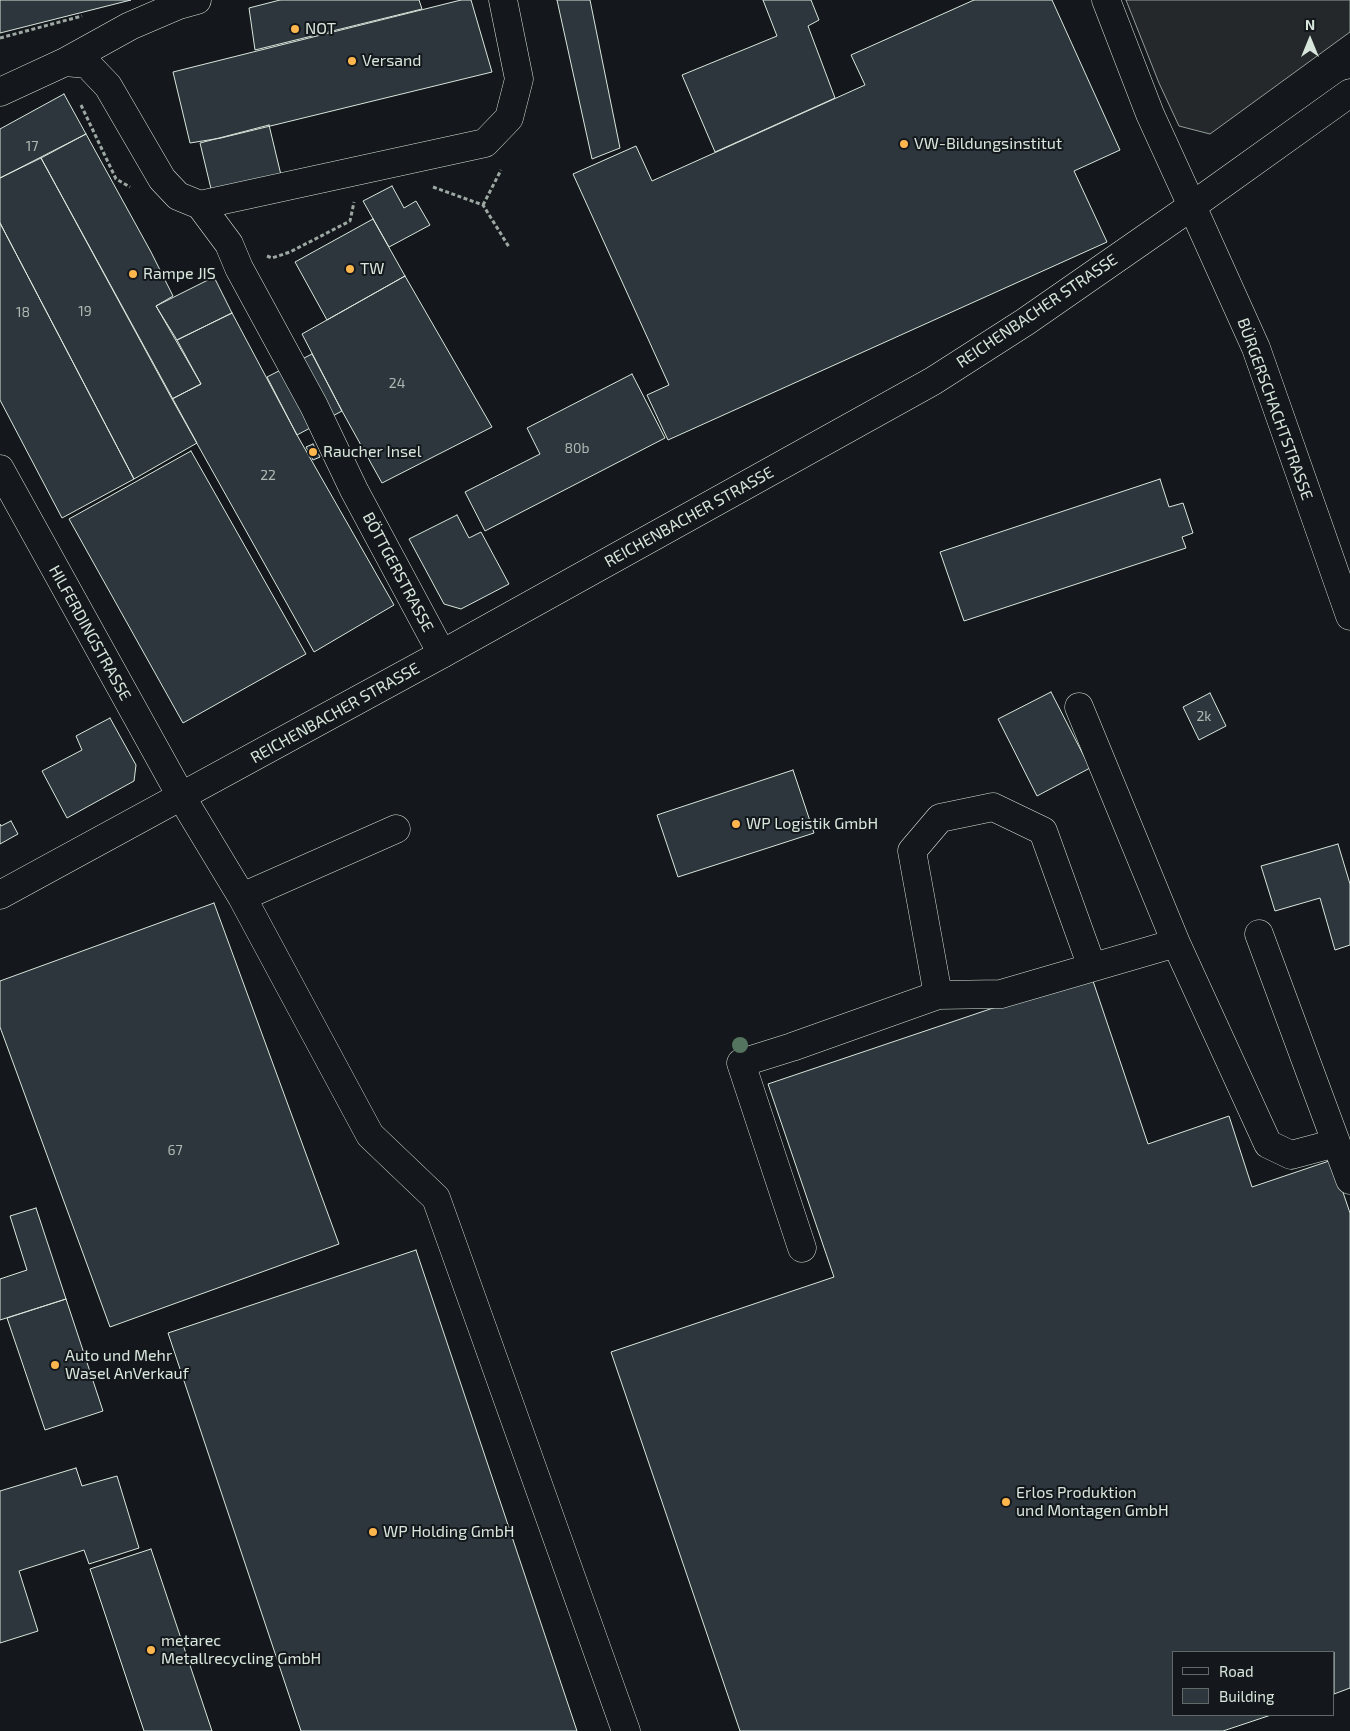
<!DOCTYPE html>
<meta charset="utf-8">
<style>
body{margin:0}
#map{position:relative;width:1350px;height:1731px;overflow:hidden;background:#14181c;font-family:"Exo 2",sans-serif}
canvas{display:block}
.legend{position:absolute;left:1172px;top:1651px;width:162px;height:65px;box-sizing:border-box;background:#14181c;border:1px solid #626a69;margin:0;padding:6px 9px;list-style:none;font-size:15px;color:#d8e6dc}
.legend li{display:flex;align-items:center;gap:10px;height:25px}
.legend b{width:25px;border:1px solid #626a69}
.north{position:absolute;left:1285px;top:15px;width:50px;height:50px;-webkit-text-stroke:4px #14181c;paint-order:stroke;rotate:0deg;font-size:14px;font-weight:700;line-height:20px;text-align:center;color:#d8e6dc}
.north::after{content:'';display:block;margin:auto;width:18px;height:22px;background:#d8e6dc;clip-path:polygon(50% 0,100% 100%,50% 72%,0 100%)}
</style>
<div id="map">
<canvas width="1350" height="1731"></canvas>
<ul class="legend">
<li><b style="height:6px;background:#14181c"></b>Road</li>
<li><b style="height:14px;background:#2c363c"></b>Building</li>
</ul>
<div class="north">N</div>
</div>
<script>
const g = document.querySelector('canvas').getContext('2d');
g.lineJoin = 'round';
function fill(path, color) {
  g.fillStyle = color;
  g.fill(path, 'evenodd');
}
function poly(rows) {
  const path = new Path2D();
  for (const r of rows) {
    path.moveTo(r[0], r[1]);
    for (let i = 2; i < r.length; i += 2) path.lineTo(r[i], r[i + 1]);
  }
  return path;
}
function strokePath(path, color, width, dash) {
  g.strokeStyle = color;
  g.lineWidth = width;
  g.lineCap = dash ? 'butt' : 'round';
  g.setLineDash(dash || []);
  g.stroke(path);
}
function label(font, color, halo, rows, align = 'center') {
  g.font = font + ' "Exo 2",sans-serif';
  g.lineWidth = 4;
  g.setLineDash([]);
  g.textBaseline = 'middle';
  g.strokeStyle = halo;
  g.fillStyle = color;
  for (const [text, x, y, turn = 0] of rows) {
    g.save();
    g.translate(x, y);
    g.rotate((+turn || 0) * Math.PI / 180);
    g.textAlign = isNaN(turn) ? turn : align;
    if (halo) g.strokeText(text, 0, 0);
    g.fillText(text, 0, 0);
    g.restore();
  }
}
const parking = poly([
 [1126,0,1350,0,1350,32,1210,134,1179,126,1159,83,1126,0]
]);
fill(parking, '#24282b');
strokePath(parking, '#939e99', 1);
const building = poly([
 [0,0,131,0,0,33,0,0],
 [280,0,419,0,422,9,255,50,249,8,280,0],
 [461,0,471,0,492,72,221,138,190,143,173,72,461,0],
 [557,0,590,0,620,148,592,159,557,0],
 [763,0,811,0,819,20,808,26,835,98,715,152,682,75,777,36,763,0],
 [974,0,1052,0,1120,150,1074,171,1107,242,668,440,647,395,669,385,573,174,636,146,652,181,865,85,851,55,974,0],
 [64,94,86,134,0,178,0,129,64,94],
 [269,125,281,175,212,193,200,143,269,125],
 [86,134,151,252,173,296,156,306,201,384,172,399,41,158,86,134],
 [41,158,197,443,134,479,0,223,0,178,41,158],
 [392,186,404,208,416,201,430,225,389,247,363,201,392,186],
 [373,219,405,276,327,320,295,262,373,219],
 [0,223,134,479,62,518,0,400,0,223],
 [405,276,492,427,382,483,342,411,302,334,405,276],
 [214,277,232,313,177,340,156,306,214,277],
 [232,313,297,435,394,605,314,652,172,399,201,384,177,340,232,313],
 [312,354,342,411,297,435,267,377,312,354],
 [632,374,665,438,485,531,465,492,540,454,527,428,632,374],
 [313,444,320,457,313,460,306,447,313,444],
 [191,451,306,654,183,723,69,519,191,451],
 [1160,479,1169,507,1183,503,1193,533,1182,537,1186,548,964,621,940,552,1160,479],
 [457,515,469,538,481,532,509,584,461,609,444,604,409,539,457,515],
 [1051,692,1090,768,1037,796,998,719,1051,692],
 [1210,693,1226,726,1199,740,1183,707,1210,693],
 [110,718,136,765,134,781,67,818,42,771,82,750,76,736,110,718],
 [793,770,814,833,678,877,657,815,793,770],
 [11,821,18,834,0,844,0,824,1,826,11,821],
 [1338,844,1350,884,1350,945,1335,950,1320,898,1275,911,1261,866,1338,844],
 [214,903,339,1244,110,1327,0,1027,0,981,214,903],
 [1091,975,1148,1144,1229,1116,1252,1187,1332,1160,1350,1213,1350,1688,1334,1694,1334,1652,1174,1652,1174,1715,1271,1715,1223,1731,740,1731,611,1352,834,1277,768,1084,1091,975],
 [36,1208,66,1299,0,1320,0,1279,27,1270,10,1216,36,1208],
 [416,1250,577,1731,301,1731,168,1333,416,1250],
 [66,1299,103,1411,45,1430,7,1318,66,1299],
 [76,1468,82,1486,117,1476,139,1548,89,1564,84,1550,19,1571,38,1631,0,1643,0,1491,76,1468],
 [151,1549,212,1731,144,1731,90,1569,151,1549]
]);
fill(building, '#2c363c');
strokePath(building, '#d8e6dc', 1);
const minor = poly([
 [1106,0,1150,114,1192,206],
 [65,62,130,26,179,5,197,0],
 [0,92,65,62,87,64,108,86,162,179,178,196,200,205,485,143,509,118,519,79,503,0],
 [200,205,229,244,239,268,314,406,354,490,442,654],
 [0,469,181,796,242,897,370,1135,436,1198,626,1731],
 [1079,707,1176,943,1268,1144,1291,1155,1336,1143],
 [242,897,396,829],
 [1259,934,1350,1180],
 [938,995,912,851,940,818,993,807,1043,831,1092,967],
 [802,1248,741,1063,792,1047,938,995,1001,994,1176,943]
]);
const major = poly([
 [1192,206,1256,348,1350,616],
 [0,895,442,654,933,381,1025,322,1192,206,1350,93]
]);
strokePath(minor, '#d8e6dc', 29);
strokePath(major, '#d8e6dc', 29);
strokePath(poly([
 [0,38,82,16],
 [81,105,116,179,130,187],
 [433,187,483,205,509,247],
 [483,205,501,170],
 [267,256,272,258,290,252,350,221,354,202]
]), '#9da8a2', 3, [4, 2.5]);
strokePath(minor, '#14181c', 28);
strokePath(major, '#14181c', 28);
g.fillStyle = '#55745f';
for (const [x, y] of [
 [740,1045]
]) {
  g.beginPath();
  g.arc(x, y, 8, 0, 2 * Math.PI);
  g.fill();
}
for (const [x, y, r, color] of [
 [295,29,5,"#ffb74d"],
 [352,61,5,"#ffb74d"],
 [904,144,5,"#ffb74d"],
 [350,269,5,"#ffb74d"],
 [133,274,5,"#ffb74d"],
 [313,452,5,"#ffb74d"],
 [736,824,5,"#ffb74d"],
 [55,1365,5,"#ffb74d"],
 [1006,1502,5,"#ffb74d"],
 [373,1532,5,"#ffb74d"],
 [151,1650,5,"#ffb74d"]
]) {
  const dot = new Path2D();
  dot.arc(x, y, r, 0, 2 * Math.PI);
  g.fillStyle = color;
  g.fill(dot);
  strokePath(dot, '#14181c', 2);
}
label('14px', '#adbab4', null, [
 ["17",32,146],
 ["19",85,311],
 ["18",23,312],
 ["24",397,383],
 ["80b",577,448],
 ["22",268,475],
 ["2k",1204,716],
 ["67",175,1150]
]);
label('16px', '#d8e6dc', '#14181c', [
 ["NOT",305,29],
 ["Versand",362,61],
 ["VW-Bildungsinstitut",914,144],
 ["TW",360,269],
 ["Rampe JIS",143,274],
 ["Raucher Insel",323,452],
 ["WP Logistik GmbH",746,824],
 ["Auto und Mehr",65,1356],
 ["Wasel AnVerkauf",65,1374],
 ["Erlos Produktion",1016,1493],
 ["und Montagen GmbH",1016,1511],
 ["WP Holding GmbH",383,1532],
 ["metarec",161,1641],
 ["Metallrecycling GmbH",161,1659]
], 'left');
label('16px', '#d8e6dc', '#14181c', [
 ["REICHENBACHER STRASSE",1037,311,-34],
 ["BÜRGERSCHACHTSTRASSE",1275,409,70],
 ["REICHENBACHER STRASSE",689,517,-29],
 ["BÖTTGERSTRASSE",398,572,62],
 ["HILFERDINGSTRASSE",90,633,61],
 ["REICHENBACHER STRASSE",335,713,-29]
]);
</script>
